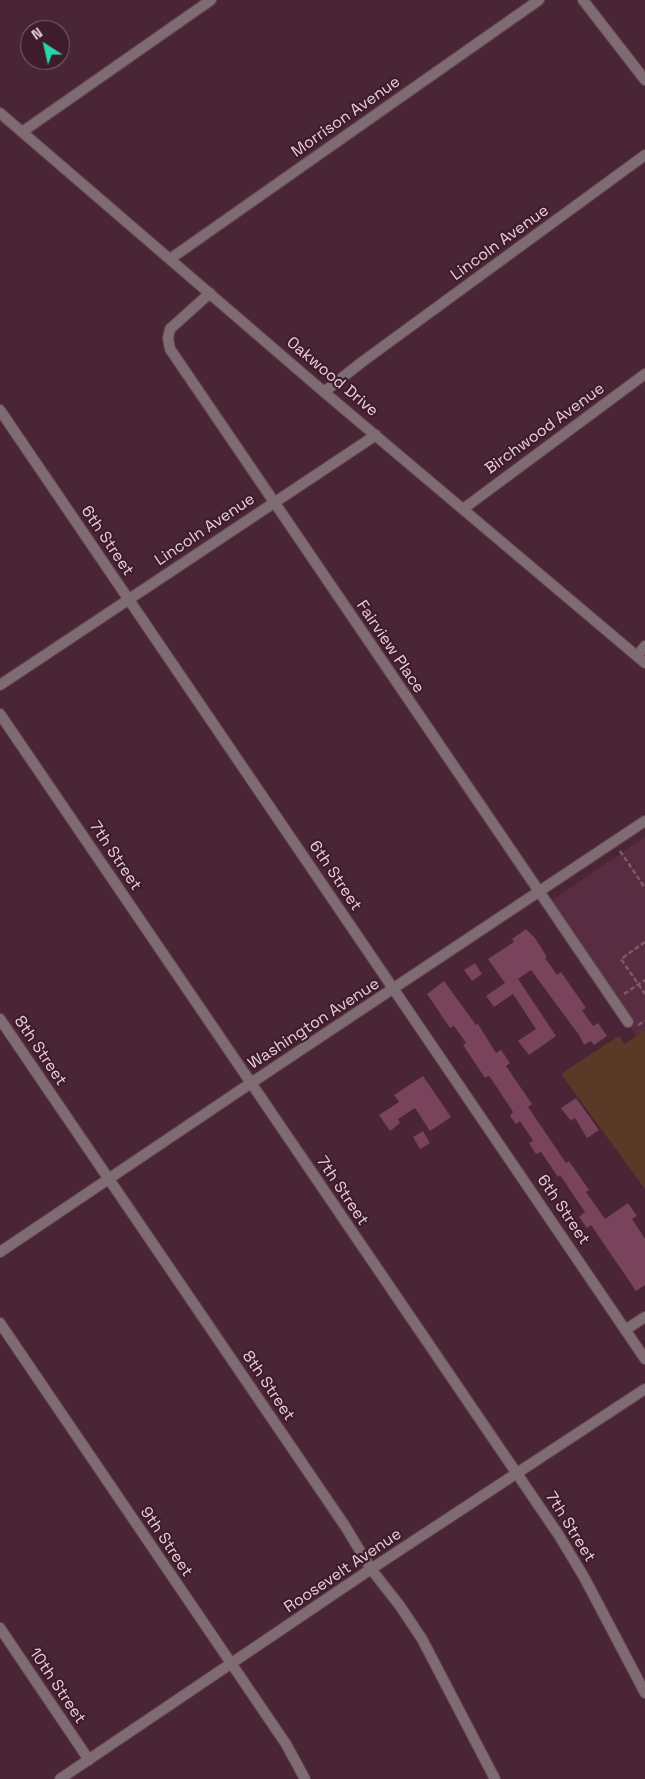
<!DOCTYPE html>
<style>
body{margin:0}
#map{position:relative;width:645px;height:1779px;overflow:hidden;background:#4a2536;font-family:"Space Grotesk",sans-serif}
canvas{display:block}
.north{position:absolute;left:20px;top:20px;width:50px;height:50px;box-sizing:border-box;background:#3f1c2c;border:1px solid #826471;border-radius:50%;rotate:325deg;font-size:14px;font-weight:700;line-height:20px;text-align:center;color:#e7cfd8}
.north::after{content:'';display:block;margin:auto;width:18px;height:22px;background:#28d5ad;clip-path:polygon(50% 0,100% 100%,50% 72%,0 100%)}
</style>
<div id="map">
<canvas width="645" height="1779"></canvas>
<div class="north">N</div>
</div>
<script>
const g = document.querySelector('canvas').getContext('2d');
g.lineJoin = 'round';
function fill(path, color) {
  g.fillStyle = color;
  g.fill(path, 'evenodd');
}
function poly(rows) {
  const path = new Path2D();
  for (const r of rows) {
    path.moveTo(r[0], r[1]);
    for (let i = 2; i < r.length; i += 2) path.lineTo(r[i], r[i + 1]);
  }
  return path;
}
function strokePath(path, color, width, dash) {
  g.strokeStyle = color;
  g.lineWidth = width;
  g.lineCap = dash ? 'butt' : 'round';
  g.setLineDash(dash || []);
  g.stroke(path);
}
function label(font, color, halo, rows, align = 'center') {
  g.font = font + ' "Space Grotesk",sans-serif';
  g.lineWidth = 4.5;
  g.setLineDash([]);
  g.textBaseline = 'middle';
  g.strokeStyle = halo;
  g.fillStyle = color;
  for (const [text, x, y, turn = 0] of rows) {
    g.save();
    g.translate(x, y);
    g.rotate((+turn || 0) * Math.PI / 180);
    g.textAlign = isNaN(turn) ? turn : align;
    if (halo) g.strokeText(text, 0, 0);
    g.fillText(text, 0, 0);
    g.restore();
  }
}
fill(poly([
 [645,837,645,1030,636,1036,628,1022,548,903]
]), '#592d41');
fill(poly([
 [645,1030,645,1189,561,1074,619,1036,625,1044]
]), '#5a3a26');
fill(poly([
 [526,929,535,938,547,957,545,958,557,975,561,972,586,1008,582,1010,593,1026,598,1023,607,1036,594,1045,591,1041,584,1045,579,1035,531,970,518,979,556,1036,529,1055,518,1041,536,1029,513,994,494,1007,486,996,505,983,488,959,514,942,512,939],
 [475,963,482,974,472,981,464,970],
 [444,981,476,1025,478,1024,496,1053,501,1050,510,1063,506,1066,532,1104,528,1107,566,1163,569,1161,589,1190,586,1192,605,1219,628,1203,637,1216,632,1219,645,1239,645,1285,636,1291,591,1225,587,1228,579,1217,585,1212,560,1175,558,1177,541,1152,536,1154,529,1143,533,1141,532,1139,520,1121,516,1124,510,1116,513,1112,490,1077,488,1076,485,1078,463,1045,466,1043,454,1026,450,1028,427,994],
 [423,1076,451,1117,430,1131,415,1108,398,1119,400,1123,390,1131,379,1115,399,1102,394,1095],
 [576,1098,599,1130,587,1138,575,1118,571,1121,561,1108],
 [423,1131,430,1143,420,1149,413,1137]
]), '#79435c');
const minor = poly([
 [583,0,645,80],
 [22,132,211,0],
 [170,259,539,0],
 [210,293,170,329,168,338,170,349,628,1022],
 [324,392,362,362,645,155],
 [463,509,645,374],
 [637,656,645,646],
 [0,685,376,435],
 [0,714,558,1534,584,1577,645,1693],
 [0,1019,345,1526,371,1569,400,1606,422,1639,495,1779],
 [0,1252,251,1083,645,821],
 [0,1323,286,1744,305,1779],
 [625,1330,645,1317],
 [0,1628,89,1760],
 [60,1779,371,1569,645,1389]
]);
const tertiary = poly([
 [0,113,324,392,645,663],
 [0,410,645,1359]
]);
strokePath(minor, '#664453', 12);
strokePath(tertiary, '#664453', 12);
strokePath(poly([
 [620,851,645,888],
 [645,942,621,959,645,994],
 [624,994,645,980],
 [638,1025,645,1021]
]), '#7b5a68', 2.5, [5, 2.5]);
strokePath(minor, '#7f6c73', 10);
strokePath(tertiary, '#7f6c73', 10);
label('16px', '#e7cfd8', '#3f1c2c', [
 ["Morrison Avenue",346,117,-35],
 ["Lincoln Avenue",500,243,-36],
 ["Oakwood Drive",332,377,40],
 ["Birchwood Avenue",545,429,-36],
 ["Lincoln Avenue",205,530,-34],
 ["6th Street",107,541,56],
 ["Fairview Place",390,647,56],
 ["7th Street",115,856,56],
 ["6th Street",335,876,56],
 ["Washington Avenue",314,1024,-33],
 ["8th Street",40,1051,56],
 ["7th Street",342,1191,56],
 ["6th Street",563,1210,56],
 ["8th Street",268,1386,56],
 ["7th Street",570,1527,58],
 ["9th Street",166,1542,56],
 ["Roosevelt Avenue",343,1571,-34],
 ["10th Street",57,1686,56]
]);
</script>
